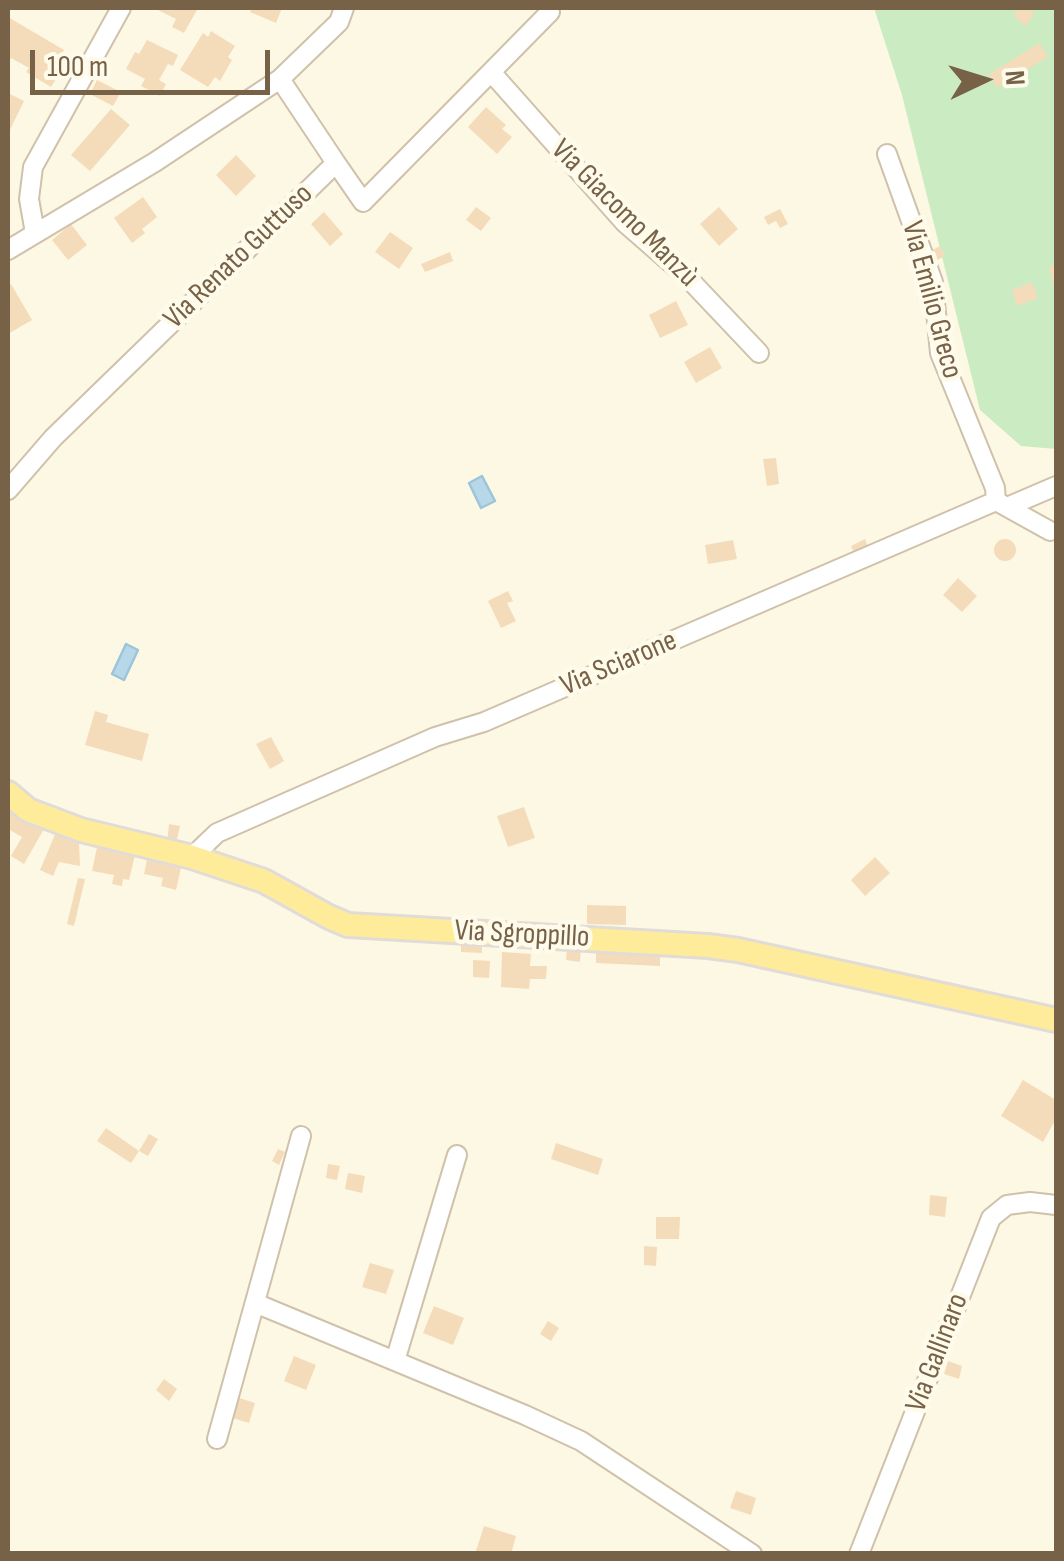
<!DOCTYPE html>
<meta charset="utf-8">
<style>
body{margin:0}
#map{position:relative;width:1064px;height:1561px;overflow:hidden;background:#fdf8e4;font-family:"Sofia Sans Condensed",sans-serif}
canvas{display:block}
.frame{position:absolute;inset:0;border:10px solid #776248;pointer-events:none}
.north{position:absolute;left:934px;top:30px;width:100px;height:100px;-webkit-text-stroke:8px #fffbeb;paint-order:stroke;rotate:86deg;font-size:28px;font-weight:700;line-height:40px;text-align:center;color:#776248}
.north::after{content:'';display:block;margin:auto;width:35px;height:45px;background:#776248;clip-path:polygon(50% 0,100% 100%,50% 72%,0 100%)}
.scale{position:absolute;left:30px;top:50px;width:240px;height:45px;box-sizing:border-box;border:5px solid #776248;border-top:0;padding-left:12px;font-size:30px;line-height:35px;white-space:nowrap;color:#776248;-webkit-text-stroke:8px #fffbeb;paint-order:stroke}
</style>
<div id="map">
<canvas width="1064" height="1561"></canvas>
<div class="frame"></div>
<div class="north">N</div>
<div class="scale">100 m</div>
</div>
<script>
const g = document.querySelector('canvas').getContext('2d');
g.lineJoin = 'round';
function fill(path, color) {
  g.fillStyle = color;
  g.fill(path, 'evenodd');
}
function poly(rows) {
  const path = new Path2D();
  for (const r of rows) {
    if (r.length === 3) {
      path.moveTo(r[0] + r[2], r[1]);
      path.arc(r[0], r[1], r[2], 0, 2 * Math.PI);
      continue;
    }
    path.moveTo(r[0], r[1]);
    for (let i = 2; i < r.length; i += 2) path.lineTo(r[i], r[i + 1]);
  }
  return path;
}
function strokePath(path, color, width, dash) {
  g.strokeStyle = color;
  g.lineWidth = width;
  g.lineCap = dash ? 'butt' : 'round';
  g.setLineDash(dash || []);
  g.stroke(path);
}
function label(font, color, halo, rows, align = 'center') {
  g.font = font + ' "Sofia Sans Condensed",sans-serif';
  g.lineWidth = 9;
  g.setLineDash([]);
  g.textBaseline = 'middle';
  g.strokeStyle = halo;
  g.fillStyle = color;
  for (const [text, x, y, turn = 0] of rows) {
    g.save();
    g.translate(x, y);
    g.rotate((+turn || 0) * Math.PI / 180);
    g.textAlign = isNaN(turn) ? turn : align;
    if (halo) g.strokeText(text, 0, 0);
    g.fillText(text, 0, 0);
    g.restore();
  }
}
fill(poly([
 [874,8,1056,8,1056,449,1021,446,980,410,902,95]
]), '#cbebc2');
const water = poly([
 [482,476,495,501,481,508,469,483,482,476],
 [126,644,138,650,124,680,112,674,126,644]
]);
fill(water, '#b7d8e8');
strokePath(water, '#9dc5da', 2.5);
fill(poly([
 [154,8,198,8,184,33,172,27,176,19],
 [252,8,282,8,276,23,250,12],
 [1020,8,1027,8,1035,14,1025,26,1013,15],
 [8,17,64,50,49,75,56,79,51,87,26,72,29,68,11,58,8,64],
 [211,31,235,46,228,57,232,60,220,81,215,77,208,87,180,70,203,33,208,37],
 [147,40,178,55,173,66,168,64,159,80,166,84,160,96,141,86,145,79,126,69,135,52,139,54],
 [1040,43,1048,57,997,88,989,74],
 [97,80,121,92,113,106,90,94],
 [8,93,24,101,8,134],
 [486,107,506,125,502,129,512,137,497,154,468,127],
 [111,109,130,125,90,171,71,155],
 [236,155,256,176,236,196,216,175],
 [143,197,157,217,142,229,145,233,132,243,114,218],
 [476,207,491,218,481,231,466,220],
 [719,207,738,229,719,246,700,224],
 [780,209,788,224,780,228,776,221,768,225,764,217],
 [324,212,343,234,330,246,311,224],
 [71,224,87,245,68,260,52,240],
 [390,232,413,248,399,269,375,252],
 [940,246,945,256,935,261,931,251],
 [450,252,453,261,425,272,421,264],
 [1056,265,1056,291,1055,291,1049,267],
 [1032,282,1038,298,1017,306,1012,290],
 [11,284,32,320,8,334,8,286],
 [676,301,688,325,660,338,649,315],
 [710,347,722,368,696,383,684,362],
 [776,458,779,484,767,486,763,459],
 [865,539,869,549,855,555,851,546],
 [1005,550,11],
 [733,540,737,559,708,564,705,545],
 [958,578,977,596,962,612,943,595],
 [508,591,513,601,507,603,516,621,501,628,488,601],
 [95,711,108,715,106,722,149,734,142,761,85,745],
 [271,737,284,761,270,769,256,744],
 [524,807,535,838,508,847,497,816],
 [8,809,44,829,24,864,11,856,22,837,8,829],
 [169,824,180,826,176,844,167,843],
 [56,832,79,843,80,866,59,862,53,876,40,870],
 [97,847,135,855,129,880,123,879,122,886,112,884,114,875,92,871],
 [148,855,182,863,176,890,161,886,163,878,144,874],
 [875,857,890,873,865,896,851,880],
 [78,878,85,879,74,926,67,924],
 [587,905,626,906,626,925,587,924],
 [461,943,482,943,482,953,461,952],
 [567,946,581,947,580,962,566,960],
 [596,948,660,951,660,966,596,963],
 [502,952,531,954,530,966,547,966,546,979,530,979,529,989,501,987],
 [473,960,490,961,489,978,473,977],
 [1023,1080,1056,1100,1056,1119,1043,1142,1001,1116],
 [106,1128,139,1151,149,1134,158,1139,148,1156,139,1151,131,1163,97,1141],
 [556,1143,603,1159,598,1175,551,1159],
 [278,1149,285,1152,279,1165,272,1161],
 [328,1164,340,1166,337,1180,326,1178],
 [348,1173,365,1176,362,1193,345,1189],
 [930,1195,947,1197,945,1217,929,1215],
 [656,1217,680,1217,679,1239,656,1239],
 [644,1246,657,1247,656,1266,644,1265],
 [370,1263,394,1270,386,1294,362,1287],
 [434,1306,464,1318,453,1345,423,1333],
 [548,1321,559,1328,551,1341,540,1334],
 [294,1356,316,1365,306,1390,284,1381],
 [948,1361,962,1366,959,1379,944,1374],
 [164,1379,177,1389,169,1401,156,1390],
 [236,1397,255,1403,249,1423,229,1417],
 [736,1491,756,1498,751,1515,730,1508],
 [484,1526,516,1536,511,1554,475,1554]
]), '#f4dcba');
const minor = poly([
 [491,72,625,223,687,277,759,353],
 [280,79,336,163],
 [887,154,933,282,940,353,995,488,996,501],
 [35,233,29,199,33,167,121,8],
 [8,250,155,162,280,79,339,22,344,8],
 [8,490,53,438,336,163,363,202,550,12],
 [1007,507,1056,486],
 [192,857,217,833,435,737,484,722,996,501,1050,531],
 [255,1303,525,1415,581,1441,752,1554],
 [395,1361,457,1155],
 [217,1439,301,1136],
 [859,1554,991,1218,1007,1205,1030,1202,1056,1205]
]);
const major = poly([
 [8,793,28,810,81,830,192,857,264,881,329,917,348,925,708,946,738,950,1056,1020]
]);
strokePath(minor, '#cfc1aa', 22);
strokePath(major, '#e1dcd7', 28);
strokePath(minor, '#fff', 18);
strokePath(major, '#feec9a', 22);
label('30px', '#776248', '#fffbeb', [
 ["Via Giacomo Manzù",624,214,45],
 ["Via Renato Guttuso",239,257,-44],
 ["Via Emilio Greco",931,300,75],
 ["Via Sciarone",619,664,-23],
 ["Via Sgroppillo",522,935,3],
 ["Via Gallinaro",938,1353,-69]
]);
</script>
